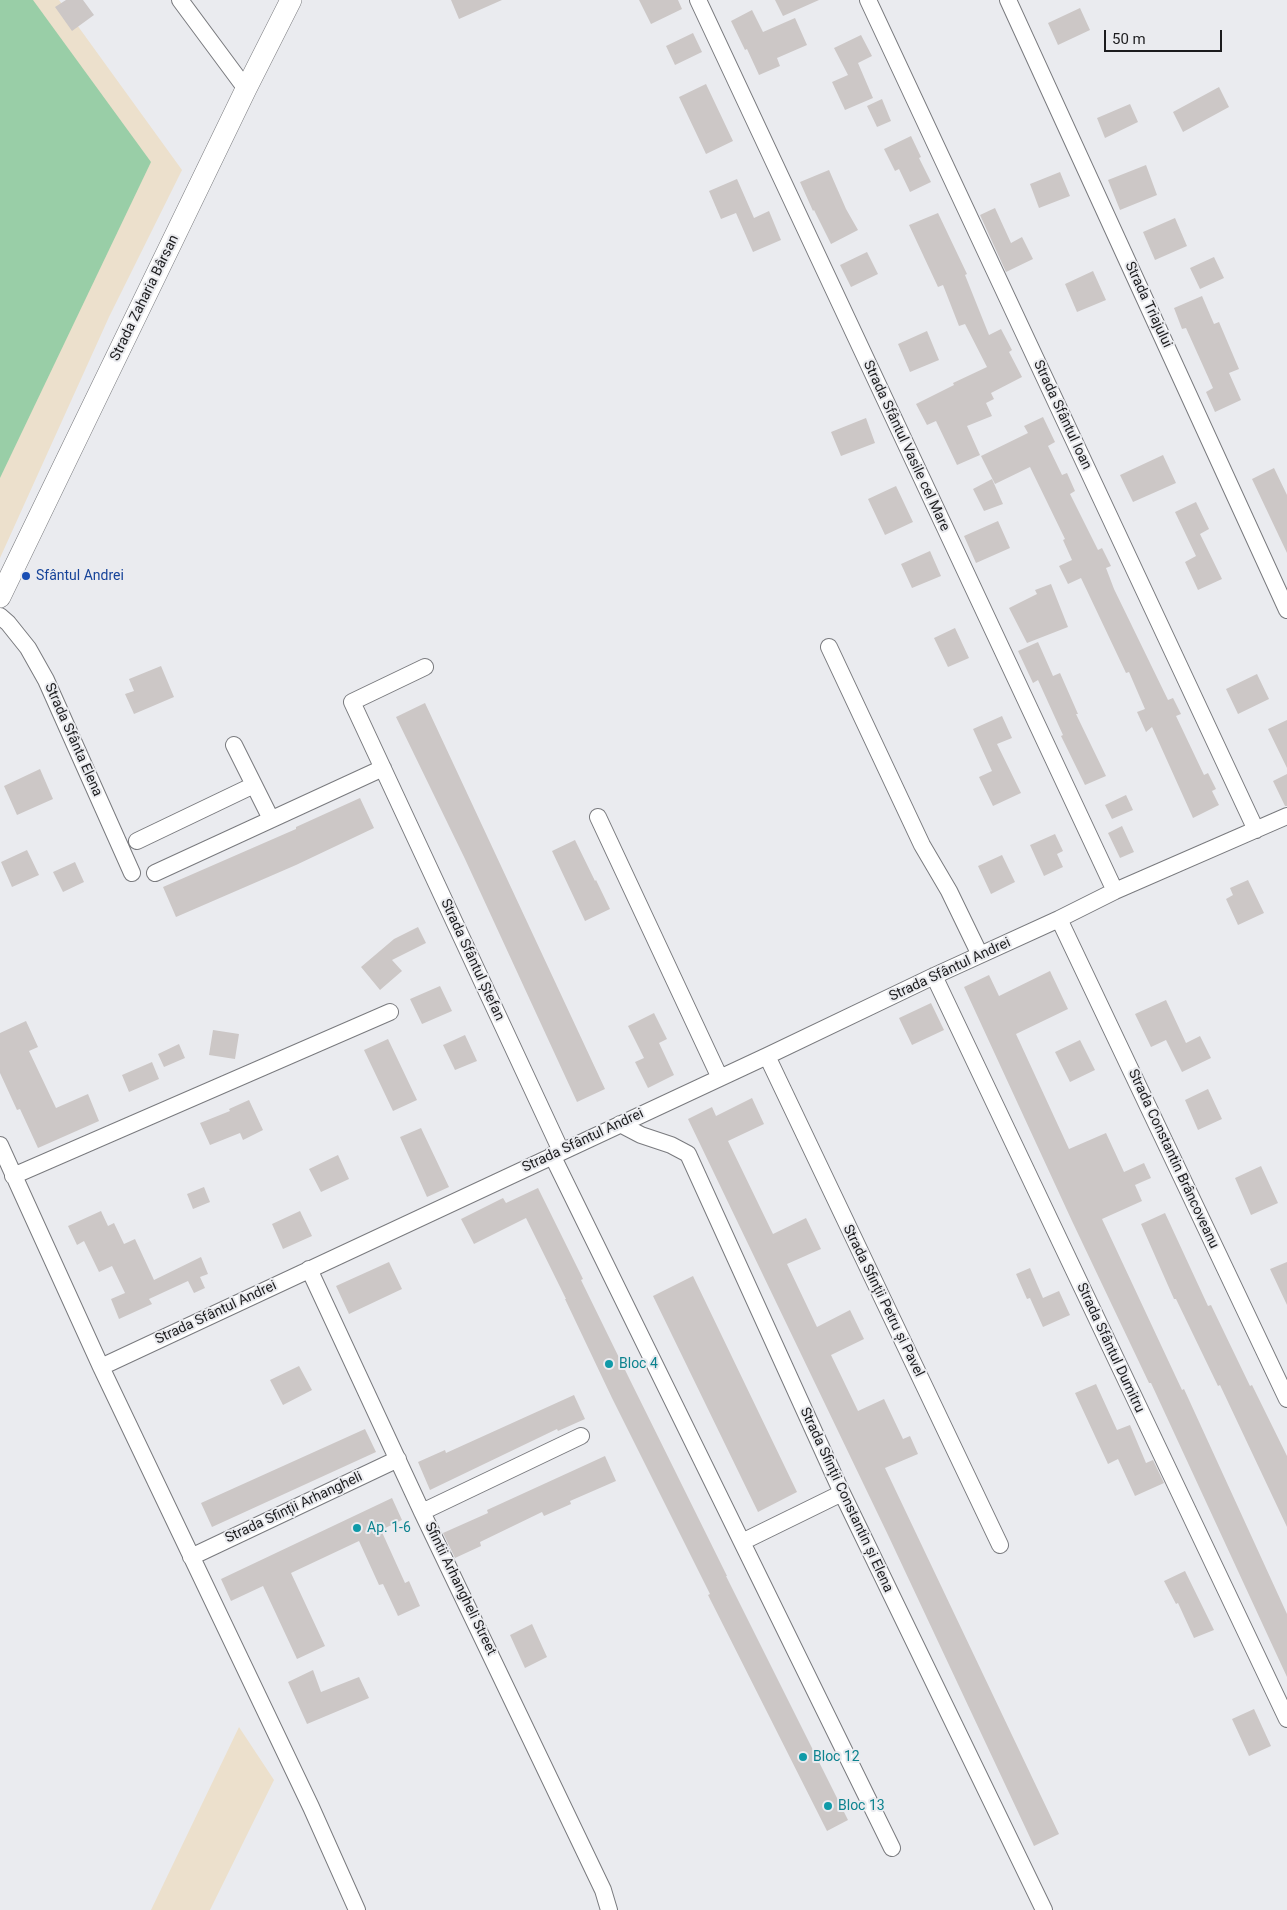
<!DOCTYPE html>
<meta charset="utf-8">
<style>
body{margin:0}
#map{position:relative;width:1287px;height:1910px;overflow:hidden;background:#eaebef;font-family:Roboto,sans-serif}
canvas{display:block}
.scale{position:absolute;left:1104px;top:30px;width:118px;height:22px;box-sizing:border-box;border:2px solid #1c1c1e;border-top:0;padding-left:6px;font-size:15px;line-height:18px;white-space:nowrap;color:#1c1c1e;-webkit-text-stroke:4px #eaebef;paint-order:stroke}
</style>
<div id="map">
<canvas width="1287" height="1910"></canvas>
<div class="scale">50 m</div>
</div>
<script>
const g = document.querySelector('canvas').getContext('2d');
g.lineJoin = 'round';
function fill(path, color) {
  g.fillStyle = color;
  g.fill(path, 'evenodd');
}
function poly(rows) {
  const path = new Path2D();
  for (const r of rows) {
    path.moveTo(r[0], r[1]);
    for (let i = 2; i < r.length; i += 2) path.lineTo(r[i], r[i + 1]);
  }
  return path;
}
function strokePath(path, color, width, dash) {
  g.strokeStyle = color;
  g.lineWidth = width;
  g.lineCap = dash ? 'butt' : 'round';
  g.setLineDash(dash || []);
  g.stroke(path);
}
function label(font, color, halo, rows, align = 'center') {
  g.font = font + ' Roboto,sans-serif';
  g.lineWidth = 4;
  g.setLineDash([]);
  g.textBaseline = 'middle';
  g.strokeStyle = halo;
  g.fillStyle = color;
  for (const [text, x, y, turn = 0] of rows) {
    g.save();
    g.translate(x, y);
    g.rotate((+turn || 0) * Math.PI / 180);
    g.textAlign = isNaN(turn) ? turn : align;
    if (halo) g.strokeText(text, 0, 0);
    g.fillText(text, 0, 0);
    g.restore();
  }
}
fill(poly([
 [0,0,59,0,182,170,109,317,0,558],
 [239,1727,274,1780,210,1910,151,1910]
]), '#ece0cc');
fill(poly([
 [0,0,33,0,151,162,0,478]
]), '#99cea7');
fill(poly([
 [66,0,83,0,94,15,72,31,55,7],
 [451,0,502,0,459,19],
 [639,0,678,0,682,9,651,24],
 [775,0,819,0,783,16],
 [1080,8,1090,30,1058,45,1048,23],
 [752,10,763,32,795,18,807,45,777,58,780,66,759,75,747,49,745,50,731,21],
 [693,33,702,52,675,65,666,46],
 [861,35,872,56,858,63,873,98,845,110,832,82,848,75,834,48],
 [706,84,733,141,706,154,679,97],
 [1219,87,1229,107,1183,132,1173,112],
 [882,99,891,121,877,127,867,106],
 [1130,104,1138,122,1105,138,1097,118],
 [911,136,921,157,919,158,931,182,910,192,899,169,895,171,884,149],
 [1146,165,1157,195,1120,210,1108,180],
 [829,170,846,209,858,230,831,244,814,210,813,211,800,182],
 [1060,172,1070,196,1039,208,1030,184],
 [737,179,754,218,769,211,781,240,753,252,736,213,721,219,709,191],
 [995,208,1011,243,1022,237,1033,259,1006,272,980,215],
 [938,213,967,274,965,275,989,335,1001,329,1012,350,1009,352,1022,377,991,393,994,399,986,403,992,416,967,426,980,455,957,465,936,421,927,425,916,404,954,385,953,383,987,367,965,324,959,326,943,285,938,287,909,225],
 [1175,218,1187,246,1155,260,1143,232],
 [867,252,878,274,851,287,840,265],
 [1214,257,1224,278,1200,289,1190,268],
 [1093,271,1106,300,1077,312,1065,284],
 [1202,296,1214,324,1219,322,1239,369,1229,373,1241,400,1215,412,1206,392,1213,388,1186,328,1182,329,1174,308],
 [927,331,939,360,910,372,898,344],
 [1043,417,1055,442,1048,446,1062,475,1067,473,1075,491,1070,494,1098,550,1102,548,1111,566,1106,568,1114,589,1168,700,1173,698,1181,714,1176,716,1204,775,1208,773,1216,789,1212,791,1219,805,1193,818,1152,727,1146,732,1137,712,1145,709,1129,672,1126,673,1081,578,1068,584,1059,566,1072,560,1063,540,1065,539,1030,467,995,484,981,456,1028,433,1024,426],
 [866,418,875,443,841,456,831,432],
 [1163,455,1176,483,1133,502,1120,475],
 [1274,468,1287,495,1287,553,1252,479],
 [992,479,1003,504,984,511,973,489],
 [896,486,913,522,885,535,868,499],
 [1196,502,1209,529,1200,534,1222,579,1198,590,1185,562,1196,556,1175,512],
 [998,521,1010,548,976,563,964,536],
 [930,551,941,576,912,588,901,564],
 [1051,584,1068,627,1027,643,1009,608,1037,594,1035,590],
 [955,628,969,658,948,667,934,638],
 [1038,642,1053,676,1060,673,1078,714,1076,714,1106,776,1085,785,1061,736,1063,735,1038,680,1033,683,1018,651],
 [161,666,174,697,134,714,125,694,134,691,129,679],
 [1257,674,1269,699,1238,714,1226,689],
 [425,703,605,1089,577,1102,465,859,396,717],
 [1002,716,1012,738,997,744,1021,793,993,806,979,777,992,771,973,729],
 [1287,720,1287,768,1268,729],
 [40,769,53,799,17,815,4,786],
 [1287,774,1287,806,1285,806,1273,781],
 [1126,795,1133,810,1112,819,1105,805],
 [360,798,374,828,296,865,176,917,163,887,296,829,296,827],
 [1122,826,1134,852,1120,858,1108,833],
 [1055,834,1063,851,1057,854,1063,867,1044,876,1030,845],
 [575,840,595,881,596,880,610,909,585,921,552,851],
 [27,850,39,875,12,887,1,862],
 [1002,855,1015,882,991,894,978,866],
 [75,862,84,882,63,892,53,872],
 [1248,880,1264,913,1238,925,1226,899,1233,895,1230,888],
 [418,927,426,943,392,960,402,971,380,990,361,967,394,939],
 [1050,971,1068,1009,1016,1034,1069,1149,1106,1133,1124,1172,1144,1163,1151,1178,1135,1185,1142,1201,1102,1219,1182,1390,1184,1389,1287,1614,1287,1677,1151,1383,1149,1383,1072,1221,964,987,989,975,999,996],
 [440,986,452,1011,422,1024,410,999],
 [1166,1000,1186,1043,1200,1036,1211,1058,1182,1072,1166,1040,1151,1047,1135,1014],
 [931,1003,944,1030,912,1045,899,1018],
 [654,1013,667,1039,659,1043,674,1075,648,1088,635,1062,644,1058,628,1026],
 [26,1021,38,1047,29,1051,56,1108,88,1094,99,1121,38,1148,20,1109,17,1110,0,1073,0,1033],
 [213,1030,239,1034,235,1059,209,1055],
 [465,1035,477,1061,455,1070,443,1045],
 [388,1039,417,1100,393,1111,364,1050],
 [1080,1040,1095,1070,1070,1082,1055,1052],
 [179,1044,185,1058,164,1067,158,1054],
 [152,1062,159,1079,129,1092,122,1075],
 [1208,1089,1222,1119,1198,1130,1185,1100],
 [752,1098,764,1124,728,1141,773,1234,806,1218,821,1249,787,1264,817,1327,850,1310,864,1339,831,1355,858,1411,884,1399,903,1439,910,1436,918,1454,885,1468,1059,1834,1034,1846,888,1535,688,1119,712,1107,716,1116],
 [249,1100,263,1130,243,1140,240,1133,210,1145,200,1123,230,1111,229,1109],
 [421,1128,449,1187,427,1197,400,1137],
 [338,1155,349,1179,321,1192,309,1169],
 [1261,1166,1278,1203,1251,1215,1235,1178],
 [204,1187,210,1202,193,1209,187,1194],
 [538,1188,583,1279,581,1280,629,1378,727,1576,726,1576,848,1820,827,1831,708,1595,710,1594,612,1398,565,1299,566,1299,526,1218,474,1244,461,1219,503,1198,506,1203],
 [101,1211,108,1226,114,1223,124,1244,135,1239,154,1280,201,1257,208,1274,200,1277,205,1288,194,1293,188,1281,149,1299,152,1304,119,1319,111,1299,125,1293,112,1266,99,1272,84,1241,77,1245,68,1226],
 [300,1211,312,1236,283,1249,272,1224],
 [1165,1213,1208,1306,1211,1305,1250,1386,1252,1385,1287,1456,1287,1527,1220,1385,1218,1386,1176,1299,1174,1299,1141,1224],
 [389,1262,402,1289,349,1314,336,1286],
 [1287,1262,1287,1305,1270,1269],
 [1030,1268,1043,1298,1059,1291,1070,1315,1043,1327,1030,1298,1027,1299,1016,1274],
 [693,1276,797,1492,758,1512,653,1296],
 [299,1366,312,1390,283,1405,270,1380],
 [1096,1384,1117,1430,1130,1425,1146,1463,1153,1460,1164,1483,1135,1496,1118,1459,1108,1464,1075,1393],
 [574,1395,585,1419,558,1431,557,1429,430,1490,418,1462,445,1450,446,1453],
 [365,1429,376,1452,212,1527,201,1503],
 [605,1456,616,1481,570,1501,571,1504,544,1516,542,1512,480,1542,481,1546,455,1558,443,1533,488,1513,487,1510],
 [392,1498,402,1520,381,1530,405,1583,409,1581,420,1606,398,1616,383,1584,379,1585,359,1541,291,1573,325,1646,297,1659,263,1586,231,1601,221,1579],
 [1185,1571,1214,1630,1194,1638,1178,1603,1176,1604,1164,1581],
 [532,1624,547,1657,525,1668,510,1635],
 [313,1670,321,1692,359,1677,369,1698,307,1724,288,1682],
 [1254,1709,1271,1746,1249,1756,1232,1719]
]), '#ccc7c6');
const minor = poly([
 [180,0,246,89],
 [698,0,1115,891],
 [868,0,1256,830],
 [1008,0,1287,610],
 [0,616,8,623,28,648,46,680,132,873],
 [829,647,922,845,949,891,980,955],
 [425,667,352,702,561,1151],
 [234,745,271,819],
 [598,817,720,1078],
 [137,841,254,785],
 [155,873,383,768],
 [1059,919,1287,1399],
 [934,976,1287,1719],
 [767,1056,1000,1545],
 [620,1124,641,1135,671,1145,688,1154,842,1493,1044,1910],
 [0,1145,101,1367,311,1807,357,1910],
 [552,1155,892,1848],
 [13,1176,390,1012],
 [309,1269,422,1512,603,1890,609,1910],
 [101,1367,767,1056,934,976,1059,919,1115,891,1287,816],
 [422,1512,581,1436],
 [742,1542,842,1493],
 [191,1557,398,1459]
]);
const major = poly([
 [0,597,246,89,291,0]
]);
strokePath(minor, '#797a7e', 18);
strokePath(major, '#797a7e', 22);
strokePath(minor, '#fff', 16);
strokePath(major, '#fff', 21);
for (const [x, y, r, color] of [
 [26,576,5,"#1a4fb4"],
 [609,1364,5,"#0f9aa8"],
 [357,1528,5,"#0f9aa8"],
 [803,1757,5,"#0f9aa8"],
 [828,1806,5,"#0f9aa8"]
]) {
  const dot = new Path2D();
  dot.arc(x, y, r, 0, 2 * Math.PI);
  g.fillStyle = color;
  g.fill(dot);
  strokePath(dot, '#eaebef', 2);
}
label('14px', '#1c1c1e', '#eaebef', [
 ["Strada Zaharia Bârsan",145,298,-64],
 ["Strada Triajului",1148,305,65],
 ["Strada Sfântul Ioan",1062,415,65],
 ["Strada Sfântul Vasile cel Mare",906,446,65],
 ["Strada Sfânta Elena",73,740,66],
 ["Strada Sfântul Ștefan",472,960,65],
 ["Strada Sfântul Andrei",950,970,-25],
 ["Strada Sfântul Andrei",583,1141,-25],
 ["Strada Constantin Brâncoveanu",1173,1159,65],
 ["Strada Sfinții Petru și Pavel",883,1301,64],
 ["Strada Sfântul Andrei",216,1313,-25],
 ["Strada Sfântul Dumitru",1110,1348,65],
 ["Strada Sfinții Constantin și Elena",846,1500,65],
 ["Strada Sfinții Arhangheli",294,1508,-25],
 ["Sfintii Arhangheli Street",460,1589,64]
]);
label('14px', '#164399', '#eaebef', [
 ["Sfântul Andrei",36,576]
], 'left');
label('14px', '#0d838f', '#eaebef', [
 ["Bloc 4",619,1364],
 ["Ap. 1-6",367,1528],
 ["Bloc 12",813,1757],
 ["Bloc 13",838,1806]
], 'left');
</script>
